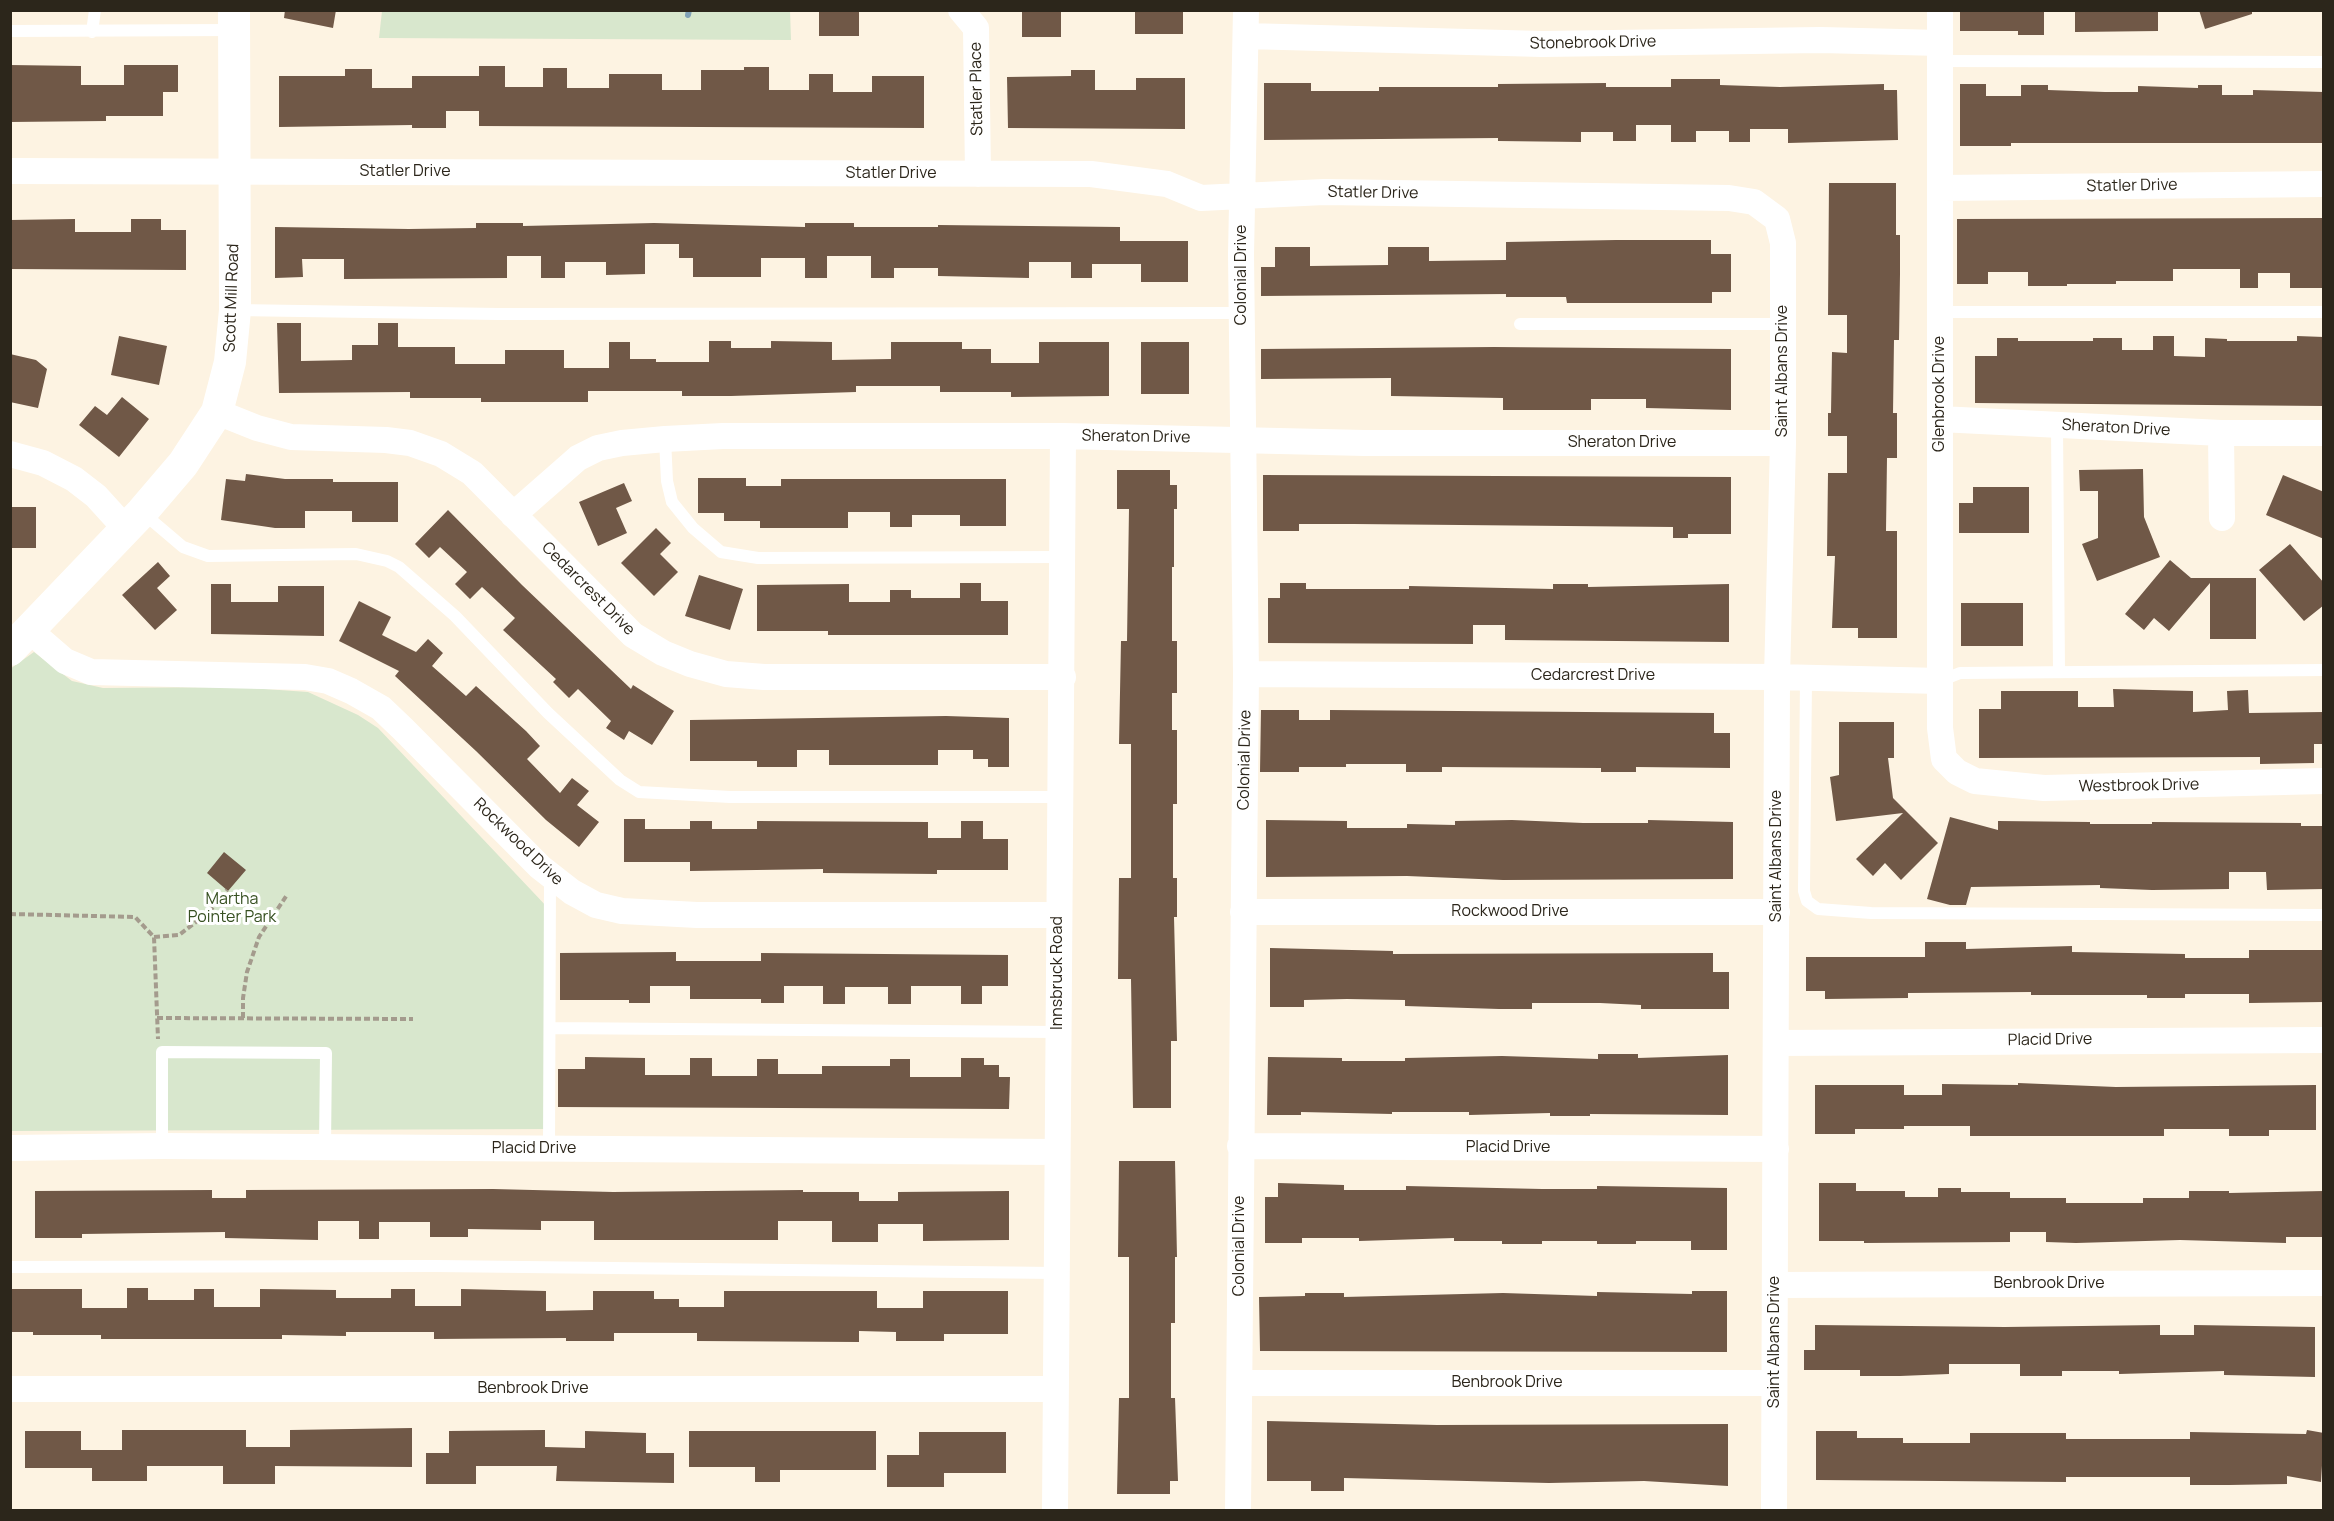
<!DOCTYPE html>
<style>
body{margin:0}
#map{position:relative;width:2334px;height:1521px;overflow:hidden;background:#fdf3e2;font-family:Manrope,sans-serif}
canvas{display:block}
.frame{position:absolute;inset:0;border:12px solid #2c261b;pointer-events:none}
</style>
<div id="map">
<canvas width="2334" height="1521"></canvas>
<div class="frame"></div>
</div>
<script>
const g = document.querySelector('canvas').getContext('2d');
g.lineJoin = 'round';
function fill(path, color) {
  g.fillStyle = color;
  g.fill(path, 'evenodd');
}
function poly(rows) {
  const path = new Path2D();
  for (const r of rows) {
    path.moveTo(r[0], r[1]);
    for (let i = 2; i < r.length; i += 2) path.lineTo(r[i], r[i + 1]);
  }
  return path;
}
function strokePath(path, color, width, dash) {
  g.strokeStyle = color;
  g.lineWidth = width;
  g.lineCap = dash ? 'butt' : 'round';
  g.setLineDash(dash || []);
  g.stroke(path);
}
function label(font, color, halo, rows, align = 'center') {
  g.font = font + ' Manrope,sans-serif';
  g.lineWidth = 6;
  g.setLineDash([]);
  g.textBaseline = 'middle';
  g.strokeStyle = halo;
  g.fillStyle = color;
  for (const [text, x, y, turn = 0] of rows) {
    g.save();
    g.translate(x, y);
    g.rotate((+turn || 0) * Math.PI / 180);
    g.textAlign = isNaN(turn) ? turn : align;
    if (halo) g.strokeText(text, 0, 0);
    g.fillText(text, 0, 0);
    g.restore();
  }
}
fill(poly([
 [790,10,791,40,379,38,382,11],
 [34,652,72,681,103,688,236,687,308,692,358,715,378,728,549,909,546,1129,11,1131,10,669]
]), '#d8e7cd');
strokePath(poly([
 [688,15,689,10]
]), '#80a1b6', 6);
fill(poly([
 [285,10,336,10,333,28,284,18],
 [819,10,859,10,859,36,819,36],
 [1022,10,1061,10,1061,37,1022,37],
 [1135,10,1183,10,1183,34,1135,34],
 [1960,10,2044,10,2044,35,2018,35,2018,31,1960,31],
 [2075,10,2158,10,2158,31,2075,32],
 [2199,10,2252,10,2252,14,2205,29],
 [10,65,81,66,81,85,124,85,124,65,178,65,178,92,163,92,163,116,106,116,106,121,10,122],
 [479,66,505,66,505,87,543,87,543,68,567,68,567,88,609,88,609,74,662,74,662,90,701,90,701,70,744,70,744,67,769,67,769,90,809,90,809,74,833,74,833,92,872,92,872,76,924,76,924,128,479,126,479,111,446,111,446,128,412,128,412,125,279,127,279,76,345,76,345,69,372,69,372,88,412,88,412,76,479,76],
 [1071,70,1095,70,1095,90,1136,90,1136,78,1185,78,1185,129,1008,128,1007,77,1071,76],
 [1671,79,1720,79,1720,85,1780,87,1884,84,1884,90,1897,90,1898,140,1788,143,1788,129,1750,129,1750,142,1729,142,1729,131,1696,131,1696,142,1671,142,1671,125,1636,125,1636,141,1613,141,1613,132,1581,132,1581,142,1498,141,1498,138,1264,140,1264,83,1311,83,1311,91,1379,91,1379,87,1498,87,1498,84,1606,83,1606,87,1671,87],
 [1960,84,1986,84,1986,96,2021,96,2021,85,2048,85,2048,90,2105,92,2138,92,2138,86,2198,88,2198,85,2222,85,2222,95,2253,95,2253,90,2324,92,2324,143,2011,143,2011,146,1960,146],
 [1829,183,1896,183,1896,235,1900,235,1900,274,1899,340,1894,340,1893,413,1897,413,1897,458,1887,458,1886,531,1897,531,1897,638,1858,638,1858,628,1832,628,1835,556,1827,556,1828,473,1847,473,1847,436,1828,436,1828,413,1831,413,1832,352,1847,353,1847,315,1828,315],
 [2323,218,2323,288,2290,288,2290,273,2258,273,2258,288,2240,288,2240,269,2173,269,2173,281,2116,281,2116,284,2067,284,2067,286,2028,286,2028,272,1988,272,1988,284,1957,284,1957,219],
 [75,219,75,232,131,232,131,219,161,219,161,230,186,230,186,270,10,269,10,220],
 [476,223,523,223,523,226,654,223,805,227,805,223,854,223,854,227,938,227,938,225,1120,227,1120,241,1188,241,1188,282,1141,282,1141,264,1092,264,1092,278,1071,278,1071,262,1029,262,1029,278,938,276,938,268,894,268,894,278,871,278,871,256,827,256,827,278,805,278,805,258,761,258,761,277,693,277,693,258,679,258,679,244,645,244,645,274,606,275,606,262,565,262,565,278,541,278,541,256,507,256,507,278,344,279,344,259,302,259,303,277,275,278,275,227,409,229,476,228],
 [1616,240,1711,240,1711,254,1731,254,1731,292,1712,292,1712,303,1567,303,1566,297,1506,297,1506,294,1261,296,1261,267,1275,267,1275,247,1310,247,1310,266,1388,265,1388,247,1429,247,1429,261,1506,260,1506,242],
 [277,323,301,323,301,361,352,360,352,345,378,345,378,323,398,323,398,347,455,347,455,364,505,364,505,350,564,350,564,368,609,368,609,342,630,342,630,359,656,359,656,362,709,362,709,341,731,341,731,348,771,348,771,341,832,342,832,360,891,359,891,342,962,342,962,349,991,349,991,363,1039,363,1039,342,1109,342,1109,396,1011,397,1011,392,940,392,940,386,856,386,856,392,731,396,682,396,682,391,588,391,588,402,481,402,481,398,410,398,410,392,279,393],
 [119,336,167,346,159,385,111,375],
 [2153,336,2174,336,2174,356,2205,357,2205,338,2227,339,2227,341,2297,341,2297,336,2324,337,2324,406,1975,403,1975,356,1997,356,1997,338,2018,338,2018,341,2093,341,2093,338,2122,338,2122,350,2153,350],
 [1141,342,1189,342,1189,394,1141,394],
 [1494,347,1731,349,1731,410,1646,408,1646,399,1591,399,1591,410,1503,410,1503,398,1391,396,1391,378,1261,379,1261,349],
 [10,354,36,360,47,369,38,408,10,402],
 [122,397,149,419,119,457,79,425,95,406,107,415],
 [2143,469,2144,517,2160,557,2097,581,2082,544,2098,538,2098,491,2080,491,2079,470],
 [1117,470,1170,470,1170,485,1177,485,1177,509,1174,509,1174,567,1172,567,1172,641,1177,641,1177,693,1172,693,1172,730,1177,730,1177,804,1173,804,1173,878,1177,878,1177,917,1174,917,1177,1041,1171,1041,1171,1108,1133,1108,1131,979,1118,979,1119,878,1131,878,1131,744,1119,744,1121,641,1127,641,1129,509,1117,509],
 [246,474,285,479,333,479,333,482,398,482,398,522,352,522,352,511,305,511,305,528,275,528,221,520,226,479,245,481],
 [1263,475,1731,477,1731,534,1688,534,1688,538,1673,538,1673,527,1354,524,1299,524,1299,531,1263,531],
 [2283,475,2324,492,2324,539,2266,515],
 [698,478,746,478,746,486,781,486,781,479,1006,479,1006,526,960,526,960,515,912,515,912,527,890,527,890,512,848,512,848,528,760,528,760,521,724,521,724,513,698,513],
 [624,483,632,501,616,508,627,533,598,546,579,502],
 [1973,487,2029,487,2029,533,1959,533,1959,503,1973,503],
 [10,507,36,507,36,548,10,548],
 [448,510,522,585,631,689,633,685,674,711,652,745,629,731,624,740,606,728,611,721,578,689,569,698,553,682,556,679,503,630,515,618,482,587,470,599,455,584,467,572,440,547,429,558,415,544],
 [656,528,671,543,660,554,678,572,654,596,621,563],
 [2290,544,2324,583,2324,605,2304,621,2259,570],
 [2170,560,2191,578,2256,578,2256,639,2210,639,2210,583,2169,631,2154,618,2144,630,2125,614],
 [158,562,170,576,157,588,177,610,155,630,122,595],
 [699,575,743,589,730,630,685,616],
 [960,583,981,583,981,601,1008,601,1008,635,828,635,828,631,757,631,757,585,849,584,849,602,890,602,890,590,911,590,911,598,960,598],
 [1280,583,1306,583,1306,589,1409,589,1409,586,1553,589,1553,584,1588,584,1588,587,1729,584,1729,642,1505,640,1505,625,1473,625,1473,644,1268,643,1268,598,1280,598],
 [211,584,231,584,231,602,278,602,278,586,324,586,324,636,211,634],
 [359,601,391,617,382,635,416,652,428,639,443,653,432,666,466,696,476,686,526,731,540,746,527,759,560,793,572,778,589,791,577,805,599,822,579,847,546,820,476,751,395,676,399,671,339,641],
 [1961,603,2023,603,2023,646,1961,646],
 [2113,689,2193,691,2193,712,2228,710,2227,691,2248,690,2249,713,2324,712,2324,744,2314,744,2314,763,2260,764,2260,757,1979,758,1979,709,2001,709,2001,691,2078,691,2078,707,2114,707],
 [1261,710,1299,710,1299,720,1330,720,1330,710,1714,713,1714,733,1730,733,1730,768,1636,767,1636,772,1601,772,1601,768,1442,767,1442,772,1406,772,1406,764,1346,764,1346,767,1299,767,1299,772,1260,772],
 [946,716,1009,718,1009,767,988,767,988,759,973,759,973,750,938,750,938,765,829,765,829,750,797,750,797,767,757,767,757,761,690,761,690,720],
 [1839,722,1894,722,1894,758,1888,758,1893,798,1938,843,1901,880,1885,863,1873,876,1856,859,1903,813,1836,821,1830,777,1839,775],
 [1950,817,1998,830,1998,821,2090,822,2090,824,2152,824,2152,822,2301,823,2301,826,2324,826,2324,889,2267,890,2266,872,2229,872,2229,889,2152,890,2100,888,2100,885,1971,887,1966,905,1950,905,1927,899],
 [624,819,645,819,645,829,690,829,690,821,712,821,712,829,757,829,757,821,928,822,928,838,961,838,961,821,983,821,983,839,1008,839,1008,870,937,870,937,874,823,873,823,869,690,871,690,862,624,862],
 [1266,820,1347,821,1347,828,1407,828,1407,824,1455,825,1455,821,1512,820,1583,823,1648,823,1648,820,1733,822,1733,879,1503,880,1407,876,1266,877],
 [224,852,246,870,228,891,207,873],
 [1925,942,1966,942,1966,949,2072,946,2072,952,2185,954,2185,958,2249,958,2249,950,2324,950,2324,1002,2249,1003,2249,994,2185,994,2185,998,2147,998,2147,995,2031,995,2031,992,1908,993,1908,998,1825,999,1825,991,1806,991,1806,957,1925,957],
 [1270,948,1393,951,1393,954,1713,953,1713,972,1729,972,1729,1009,1641,1009,1641,1005,1600,1003,1532,1003,1532,1009,1499,1009,1405,1006,1405,1000,1347,999,1304,1000,1304,1007,1270,1007],
 [676,952,676,961,761,961,761,953,1008,955,1008,986,982,986,982,1004,961,1004,961,986,911,986,911,1004,888,1004,888,987,845,987,845,1004,823,1004,823,986,784,986,784,1003,761,1003,761,999,690,999,690,986,650,986,650,1003,629,1003,629,1000,560,1000,560,953],
 [1598,1054,1638,1054,1638,1058,1728,1055,1728,1115,1590,1114,1590,1116,1550,1116,1550,1113,1469,1115,1469,1112,1392,1112,1392,1114,1301,1112,1301,1115,1267,1115,1268,1057,1342,1058,1342,1061,1405,1061,1405,1058,1502,1056,1598,1059],
 [585,1057,645,1058,645,1075,690,1075,690,1058,712,1058,712,1076,757,1076,757,1059,778,1059,778,1074,822,1074,822,1066,890,1066,890,1059,910,1059,910,1077,961,1077,961,1058,984,1058,984,1065,999,1065,999,1077,1010,1077,1009,1109,558,1107,558,1069,585,1069],
 [2018,1083,2116,1087,2316,1085,2316,1130,2269,1130,2269,1136,2229,1136,2229,1129,2164,1129,2164,1136,1970,1136,1970,1126,1904,1126,1904,1129,1855,1129,1855,1134,1815,1134,1815,1085,1904,1085,1904,1095,1942,1095,1942,1084,2018,1085],
 [1119,1161,1175,1161,1177,1257,1175,1257,1175,1323,1171,1323,1171,1398,1175,1398,1178,1481,1170,1481,1170,1494,1117,1494,1119,1398,1129,1398,1129,1257,1118,1257],
 [1278,1183,1344,1185,1344,1190,1406,1190,1406,1186,1542,1189,1597,1189,1597,1186,1727,1188,1727,1250,1691,1250,1691,1241,1636,1241,1636,1244,1597,1244,1597,1241,1542,1241,1542,1244,1502,1244,1502,1241,1454,1241,1454,1238,1359,1241,1359,1238,1302,1238,1302,1243,1265,1243,1265,1197,1278,1197],
 [1819,1183,1856,1183,1856,1191,1905,1191,1905,1197,1938,1197,1938,1188,1961,1188,1961,1192,2010,1192,2010,1198,2066,1198,2066,1203,2143,1203,2143,1198,2189,1198,2189,1191,2229,1191,2229,1193,2324,1191,2324,1237,2286,1237,2286,1243,2180,1240,2076,1243,2046,1242,2046,1232,2010,1232,2010,1242,1864,1243,1864,1241,1819,1241],
 [493,1189,613,1192,803,1190,803,1192,859,1192,859,1201,898,1201,898,1192,1009,1191,1009,1240,923,1241,923,1224,878,1224,878,1242,832,1242,832,1221,778,1221,778,1240,594,1240,594,1221,541,1221,541,1230,468,1229,468,1237,430,1237,430,1222,379,1222,379,1239,359,1239,359,1221,318,1221,318,1240,225,1238,225,1232,82,1234,82,1238,35,1238,35,1191,212,1190,212,1198,246,1198,246,1190],
 [127,1288,148,1288,148,1300,194,1300,194,1289,214,1289,214,1307,260,1307,260,1289,336,1290,336,1298,391,1298,391,1289,415,1289,415,1306,461,1306,461,1289,546,1291,546,1311,593,1310,593,1291,654,1291,654,1299,679,1299,679,1307,724,1307,724,1291,877,1291,877,1308,923,1308,923,1291,1008,1291,1008,1334,944,1334,944,1341,896,1341,896,1332,859,1331,859,1342,697,1341,697,1333,614,1333,614,1341,566,1341,566,1338,434,1339,434,1332,346,1332,346,1336,282,1335,282,1339,101,1339,101,1335,33,1335,33,1332,10,1332,10,1289,82,1289,82,1308,127,1308],
 [1692,1291,1727,1291,1727,1352,1260,1351,1259,1297,1305,1296,1305,1293,1344,1293,1344,1297,1503,1293,1597,1296,1597,1292,1692,1294],
 [1815,1325,2005,1327,2160,1325,2160,1335,2194,1335,2194,1325,2315,1327,2315,1377,2224,1375,2224,1371,2119,1374,2119,1371,2062,1371,2062,1376,2020,1376,2020,1364,1949,1364,1949,1374,1900,1376,1860,1376,1860,1370,1804,1370,1804,1350,1815,1350],
 [1267,1421,1437,1425,1728,1424,1728,1486,1644,1481,1549,1483,1344,1478,1344,1491,1311,1491,1311,1481,1267,1481],
 [412,1428,412,1467,275,1466,275,1484,223,1484,223,1466,147,1466,147,1481,92,1481,92,1468,25,1468,25,1431,81,1431,81,1450,122,1450,122,1430,246,1430,246,1447,290,1447,290,1430],
 [545,1430,545,1447,585,1448,585,1431,646,1433,646,1453,674,1453,674,1483,556,1481,557,1466,476,1466,476,1484,426,1484,426,1453,449,1453,449,1431],
 [2307,1430,2324,1433,2321,1482,2287,1476,2287,1484,2229,1485,2190,1485,2190,1477,2066,1477,2066,1482,1816,1480,1816,1431,1857,1431,1857,1438,1903,1438,1903,1443,1970,1443,1970,1433,2066,1433,2066,1439,2190,1439,2190,1432,2306,1434],
 [689,1431,876,1431,876,1470,780,1470,780,1482,755,1482,755,1467,689,1467],
 [919,1432,1006,1432,1006,1473,944,1473,944,1487,887,1487,887,1455,919,1455]
]), '#705847');
strokePath(poly([
 [10,914,135,917,154,937,158,1039],
 [154,937,179,935,209,912,227,890],
 [157,1018,413,1019],
 [243,1018,243,998,247,972,259,937,287,895]
]), '#a49b8d', 4, [6, 3]);
strokePath(poly([
 [10,31,233,30],
 [92,32,95,10],
 [1940,61,2324,62],
 [235,310,499,314,1241,313],
 [1940,312,2324,312],
 [1520,324,1783,324],
 [2057,425,2059,672],
 [665,439,667,481,672,502,693,528,721,552,758,558,1063,557],
 [143,513,183,547,208,556,356,554,387,561,399,567,455,616,548,713,620,780,639,792,730,797,1060,797],
 [1806,678,1804,891,1807,901,1818,909,1871,913,2324,915],
 [1940,681,1960,673,2324,670],
 [550,1028,1058,1032],
 [162,1146,162,1052,326,1053,325,1147],
 [549,1149,550,877],
 [10,1267,435,1266,1056,1273]
]), '#fff', 12);
strokePath(poly([
 [961,10,976,28,978,174],
 [1940,10,1940,728,1944,759,1957,772,1975,781,2044,788,2324,781],
 [1246,36,1542,44,1821,40,1940,43],
 [10,171,1091,174,1167,184,1201,198,1324,192,1729,198,1754,202,1777,219,1783,243,1783,443,1777,677,1774,1510],
 [1940,188,2324,184],
 [217,412,257,428,291,437,386,440,410,443,441,454,472,473,633,635,663,653,690,664,726,674,764,677,1063,677],
 [1940,419,2221,433,2324,433],
 [2221,433,2222,518],
 [10,454,43,463,74,479,96,496,126,529],
 [513,515,578,458,598,448,622,443,665,439,723,436,1063,436,1365,443,1783,443],
 [29,630,65,661,91,672,305,677,328,681,351,691,381,708,403,729,540,867,572,892,596,905,622,911,697,915,1058,915],
 [1246,674,1777,677,1940,681],
 [1243,912,1777,912],
 [1776,1043,2324,1040],
 [1240,1146,1776,1149],
 [10,1148,162,1146,1057,1152],
 [1775,1285,2324,1283],
 [1240,1383,1774,1383],
 [10,1389,1055,1389],
 [1055,1510,1063,436],
 [1238,1510,1246,674,1241,254,1246,10]
]), '#fff', 26);
strokePath(poly([
 [10,650,142,512,183,464,217,412,230,362,235,310,234,10]
]), '#fff', 32);
label('16px', '#2c261b', '#fff', [
 ["Stonebrook Drive",1593,43,-1],
 ["Statler Place",977,89,-91],
 ["Statler Drive",405,172],
 ["Statler Drive",891,174],
 ["Statler Drive",2132,186,-1],
 ["Statler Drive",1373,193,1],
 ["Colonial Drive",1242,275,-90],
 ["Scott Mill Road",232,298,-88],
 ["Saint Albans Drive",1783,371,-90],
 ["Glenbrook Drive",1940,394,-90],
 ["Sheraton Drive",2116,428,3],
 ["Sheraton Drive",1136,437,1],
 ["Sheraton Drive",1622,443],
 ["Cedarcrest Drive",588,589,45],
 ["Cedarcrest Drive",1593,676],
 ["Colonial Drive",1245,760,-89],
 ["Westbrook Drive",2139,786,-1],
 ["Rockwood Drive",518,842,44],
 ["Saint Albans Drive",1777,856,-90],
 ["Rockwood Drive",1510,912],
 ["Innsbruck Road",1058,973,-90],
 ["Placid Drive",2050,1040,-1],
 ["Placid Drive",1508,1148],
 ["Placid Drive",534,1149],
 ["Colonial Drive",1240,1246,-90],
 ["Benbrook Drive",2049,1284],
 ["Saint Albans Drive",1775,1342,-90],
 ["Benbrook Drive",1507,1383],
 ["Benbrook Drive",533,1389]
]);
label('16px', '#375021', '#fff', [
 ["Martha",232,900],
 ["Pointer Park",232,918]
]);
</script>
